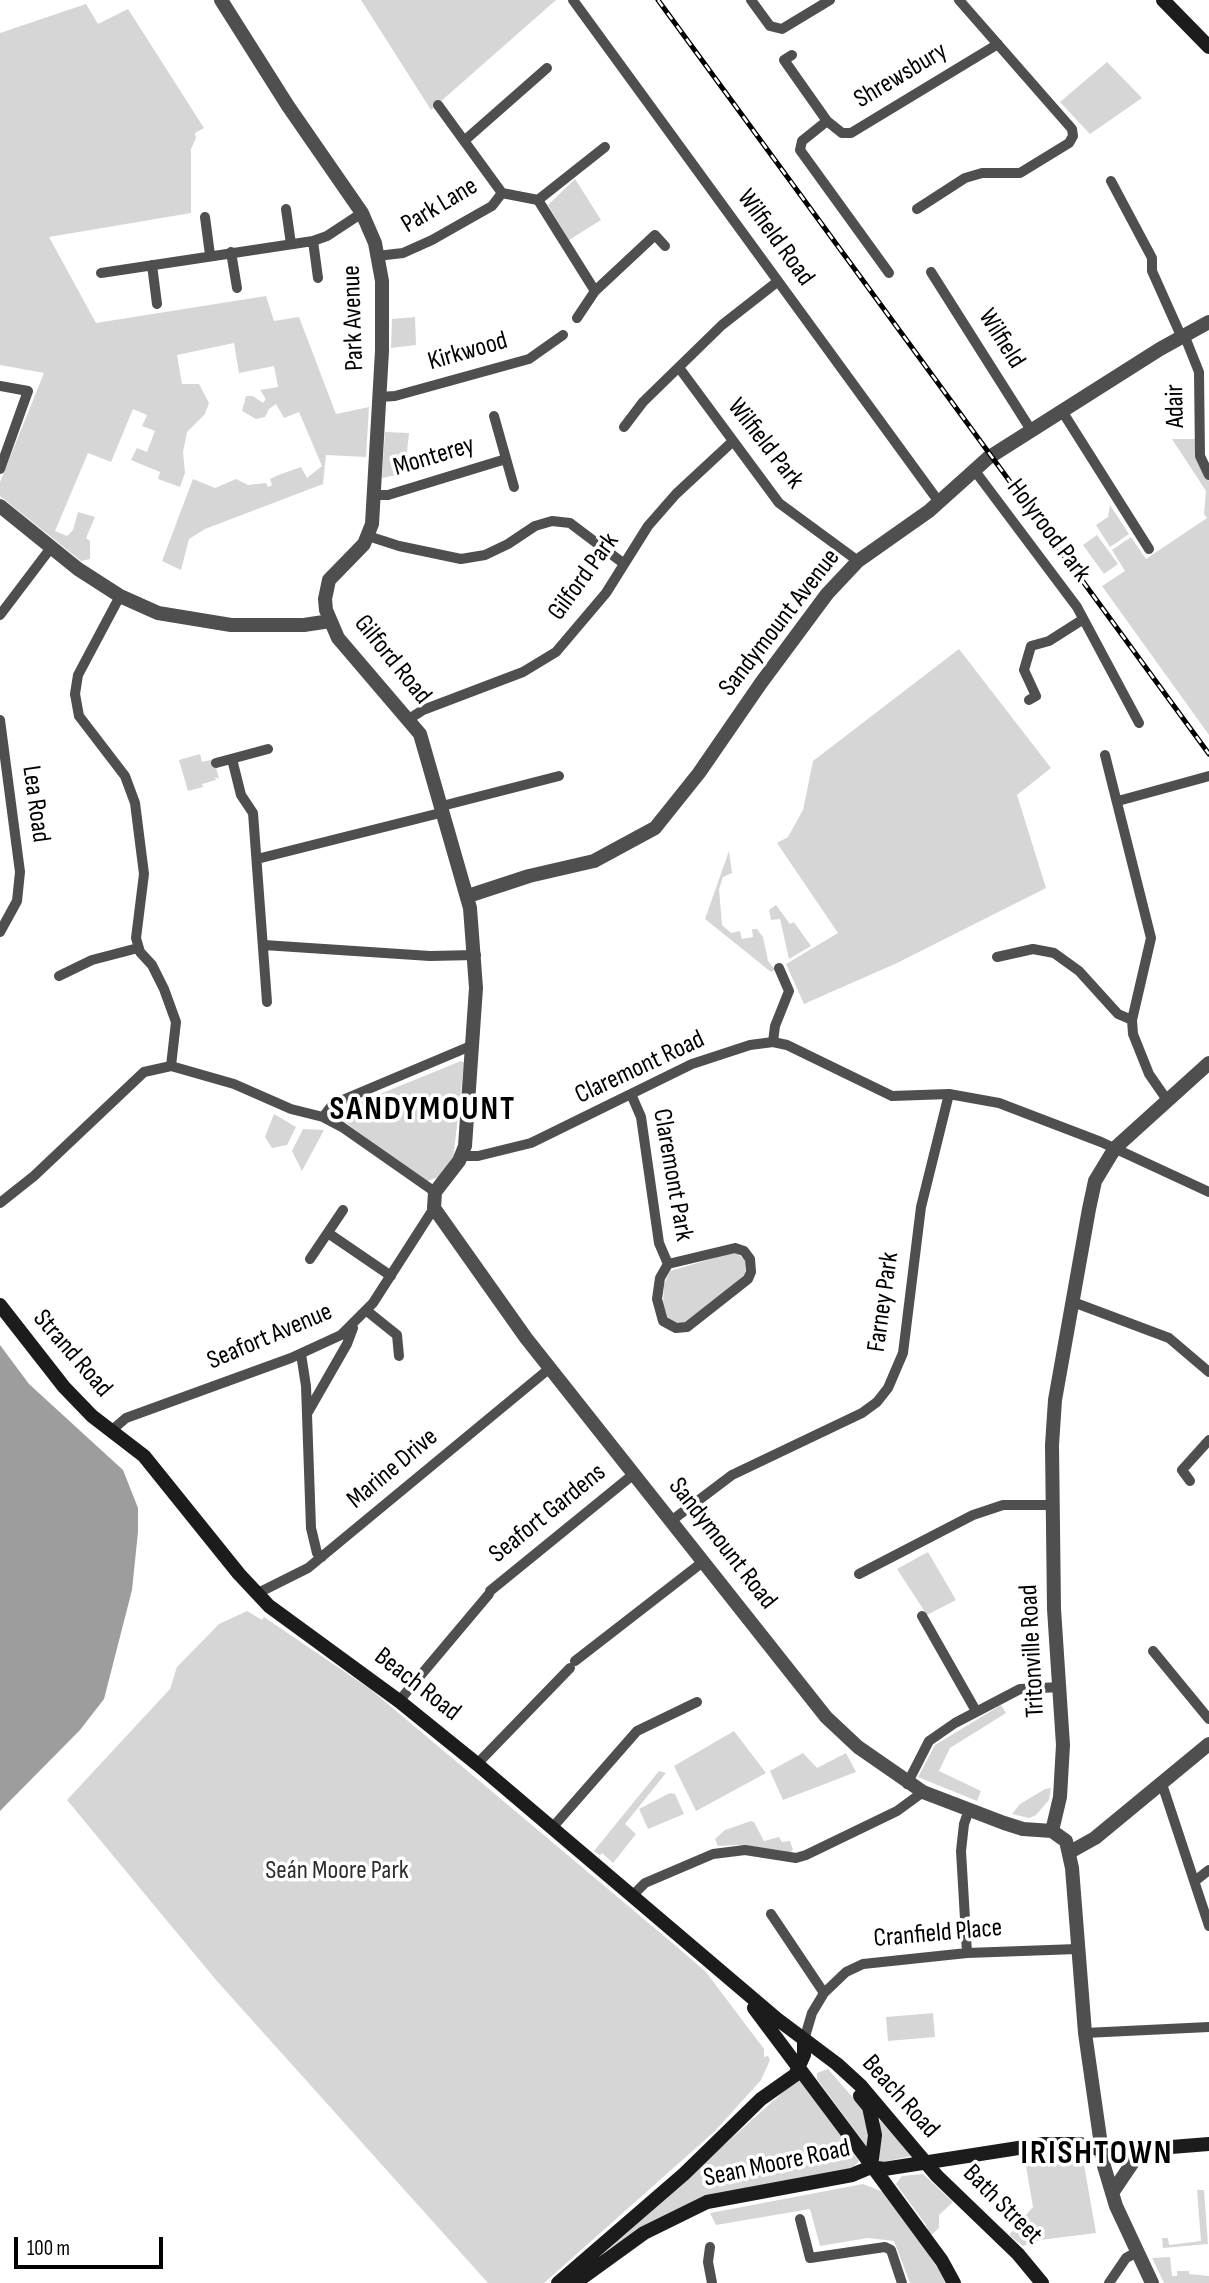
<!DOCTYPE html>
<meta charset="utf-8">
<style>
body{margin:0}
#map{position:relative;width:1209px;height:2283px;overflow:hidden;background:#fff;font-family:"Sofia Sans Condensed",sans-serif}
canvas{display:block}
.scale{position:absolute;left:14px;top:2237px;width:149px;height:32px;box-sizing:border-box;border:4px solid #000;border-top:0;padding-left:9px;font-size:21px;line-height:24px;white-space:nowrap;color:#000;-webkit-text-stroke:5px #fff;paint-order:stroke}
</style>
<div id="map">
<canvas width="1209" height="2283"></canvas>
<div class="scale">100 m</div>
</div>
<script>
const g = document.querySelector('canvas').getContext('2d');
g.lineJoin = 'round';
function fill(path, color) {
  g.fillStyle = color;
  g.fill(path, 'evenodd');
}
function poly(rows) {
  const path = new Path2D();
  for (const r of rows) {
    path.moveTo(r[0], r[1]);
    for (let i = 2; i < r.length; i += 2) path.lineTo(r[i], r[i + 1]);
  }
  return path;
}
function strokePath(path, color, width, dash) {
  g.strokeStyle = color;
  g.lineWidth = width;
  g.lineCap = dash ? 'butt' : 'round';
  g.setLineDash(dash || []);
  g.stroke(path);
}
function label(font, color, halo, rows, align = 'center') {
  g.font = font + ' "Sofia Sans Condensed",sans-serif';
  g.lineWidth = 7;
  g.setLineDash([]);
  g.textBaseline = 'middle';
  g.strokeStyle = halo;
  g.fillStyle = color;
  for (const [text, x, y, turn = 0] of rows) {
    g.save();
    g.translate(x, y);
    g.rotate((+turn || 0) * Math.PI / 180);
    g.textAlign = isNaN(turn) ? turn : align;
    if (halo) g.strokeText(text, 0, 0);
    g.fillText(text, 0, 0);
    g.restore();
  }
}
fill(poly([
 [361,0,556,0,431,110],
 [86,4,98,24,128,9,204,128,195,133,196,138,191,149,191,213,49,237,96,323,266,296,274,321,299,317,336,414,369,407,366,457,326,455,323,484,205,529,189,539,181,570,162,561,193,479,215,488,236,479,248,485,266,483,268,487,272,485,270,479,281,474,301,467,307,478,322,466,299,412,284,418,276,404,269,409,265,417,256,419,242,411,246,396,253,396,263,403,266,399,260,390,278,387,274,366,239,373,234,343,177,355,182,384,199,384,209,403,205,414,187,432,183,452,185,473,180,487,158,479,160,472,131,460,137,448,147,452,155,431,142,426,147,415,133,409,111,462,88,453,55,531,67,536,73,530,78,512,95,517,86,538,90,541,90,559,81,561,0,496,0,482,44,373,0,365,0,33],
 [1107,62,1142,98,1090,134,1060,102],
 [575,179,601,220,569,240,548,205],
 [415,317,416,345,391,348,392,319],
 [385,432,409,433,407,452,410,465,402,474,382,478],
 [1172,439,1195,439,1199,465,1209,481,1209,735,1102,586,1125,571,1112,550,1131,537,1146,559,1207,518,1204,514,1206,491],
 [1110,505,1129,534,1110,547,1096,525,1108,517],
 [1097,535,1118,564,1104,574,1083,545],
 [959,649,1051,768,1017,795,1046,888,897,963,804,1004,786,964,838,933,777,843,788,837,803,810,813,761],
 [200,754,202,762,214,759,219,779,215,777,216,780,202,784,203,787,188,791,179,760],
 [729,851,732,873,723,877,719,889,722,925,731,933,740,931,742,939,753,937,752,929,757,929,763,937,768,961,775,970,771,972,705,919],
 [776,905,790,924,794,922,811,946,789,959,780,919,771,920,769,910],
 [461,1061,464,1063,453,1160,441,1176,425,1182,337,1116,343,1109],
 [274,1114,296,1127,287,1145,272,1148,265,1137],
 [303,1129,324,1130,302,1171,292,1151],
 [735,1252,745,1260,745,1275,690,1321,682,1324,668,1319,663,1307,664,1285,670,1271],
 [928,1552,956,1600,927,1615,897,1569],
 [247,1611,262,1620,264,1617,370,1689,683,1952,706,1972,764,2049,764,2057,768,2056,770,2060,761,2080,715,2131,544,2283,488,2283,216,1980,67,1800,170,1689,177,1667,219,1624],
 [1001,1705,1006,1713,950,1748,939,1771,981,1791,977,1801,918,1777,935,1745],
 [734,1731,766,1773,696,1811,674,1766],
 [803,1753,817,1768,846,1753,856,1772,783,1800,770,1771],
 [659,1771,666,1773,625,1824,636,1834,613,1863,602,1853,600,1855,594,1851],
 [1051,1788,1049,1800,1036,1815,1029,1818,1012,1814,1020,1804,1045,1789],
 [670,1793,675,1794,684,1814,648,1829,639,1809],
 [751,1821,754,1822,764,1841,779,1837,782,1842,790,1841,793,1850,789,1853,737,1845,718,1846,715,1839,725,1830],
 [933,2013,935,2037,888,2041,886,2017],
 [828,2069,862,2108,868,2131,867,2147,817,2079,817,2073],
 [799,2078,859,2161,851,2170,664,2216,605,2251],
 [880,2120,912,2156,878,2163],
 [1055,2152,1075,2155,1083,2159,1096,2233,1040,2240,1023,2246,1009,2235,1033,2207,1024,2155],
 [923,2174,953,2202,939,2215,939,2228,930,2236,926,2225,896,2184,902,2176],
 [863,2184,886,2193,948,2283,910,2283,894,2241,868,2238,820,2246,810,2209,716,2225,710,2213],
 [1197,2190,1204,2190,1208,2244,1163,2248,1162,2238,1168,2238,1169,2245,1201,2241],
 [1170,2257,1172,2276,1177,2276,1177,2271,1189,2271,1189,2274,1209,2276,1209,2283,1164,2283,1152,2258]
]), '#d6d6d6');
fill(poly([
 [0,1345,29,1384,123,1470,138,1508,138,1532,132,1590,104,1699,80,1730,0,1811]
]), '#9d9d9d');
strokePath(poly([
 [573,0,939,502],
 [751,0,770,26,782,29,830,0],
 [792,55,784,60,827,121,842,133,851,133,998,44],
 [827,121,802,141,800,150,889,273],
 [464,141,547,68],
 [1111,181,1152,258,1152,271,1182,338],
 [502,193,538,200,595,291,655,235,665,246],
 [538,200,605,147],
 [286,209,291,244],
 [917,209,965,178,982,173,1020,173,1069,143,1073,136,1072,129,959,0],
 [205,217,210,255],
 [313,241,318,278],
 [231,252,237,288],
 [377,256,403,253,432,240,492,206,502,193,438,105],
 [152,265,157,304],
 [931,272,1031,430],
 [101,273,313,241,327,236,362,213],
 [577,318,595,291],
 [1185,337,1199,372,1200,456,1209,475],
 [680,369,779,503,858,561],
 [0,386,28,391,0,469],
 [380,397,395,396,529,359,563,335],
 [1062,411,1149,549],
 [494,416,514,487],
 [624,427,643,402,722,325,777,282],
 [975,471,1077,607,1139,723],
 [375,495,388,495,506,459],
 [368,536,399,546,461,559,485,555,508,544,535,526,552,521,570,523,623,563],
 [120,596,78,675,75,694,79,716,125,776,135,803,144,874,136,938,140,952,152,965,164,989,176,1022,171,1066],
 [0,615,50,549],
 [1029,700,1036,696,1024,670,1031,646,1049,641,1082,620],
 [409,719,423,710,523,672,556,652,606,593,648,526,676,494,732,442],
 [0,720,20,872,17,901,0,932],
 [1105,755,1151,938,1132,1020,1133,1034,1149,1074,1167,1100],
 [232,759,241,795,253,813,267,1002],
 [216,763,268,749],
 [1118,801,1209,776],
 [442,806,559,776],
 [257,859,444,812],
 [264,945,430,956,476,955],
 [997,957,1033,949,1054,953,1079,971,1118,1014,1132,1020],
 [59,976,92,960,138,948],
 [773,1042,775,1026,789,991,779,968],
 [631,1094,641,1117,659,1243,668,1264],
 [323,1117,333,1104,473,1045],
 [462,1156,478,1156,531,1143,692,1064,750,1045,773,1042,787,1045,892,1096,949,1094,999,1103,1101,1142,1209,1192],
 [0,1203,34,1176,144,1072,171,1066,234,1084,291,1109,323,1117,342,1127,435,1192],
 [328,1233,391,1276],
 [735,1248,744,1251,750,1259,751,1272,748,1279,687,1327,676,1328,663,1321,657,1299,660,1278,668,1264,735,1248],
 [310,1259,343,1210],
 [1073,1302,1169,1338,1209,1372],
 [367,1311,397,1335,399,1356],
 [301,1354,306,1386,311,1528,317,1553,322,1557],
 [308,1412,347,1344,353,1328],
 [112,1430,126,1418,291,1358,341,1335,373,1303,434,1208],
 [1190,1481,1182,1470,1209,1440],
 [671,1521,732,1475,862,1413,877,1402,888,1388,903,1353,921,1207,949,1094],
 [859,1574,973,1515,1003,1505,1051,1505],
 [490,1591,635,1473],
 [258,1593,308,1568,550,1368],
 [922,1616,976,1711],
 [1153,1651,1209,1719],
 [575,1661,704,1561],
 [399,1701,489,1594],
 [477,1764,570,1668],
 [907,1784,929,1741,955,1723,1020,1689,1061,1687],
 [1162,1784,1209,1926],
 [552,1828,637,1731,697,1702],
 [1195,1881,1209,1870],
 [632,1896,645,1883,713,1854,745,1850,796,1858,806,1855,897,1811,923,1792],
 [771,1914,824,1993],
 [967,1953,961,1851,964,1824,969,1810],
 [1085,2033,1209,2027],
 [804,2040,812,2013,824,1993,846,1972,863,1964,967,1953,1077,1949],
 [800,2219,810,2258,885,2247,891,2250,902,2283],
 [710,2247,708,2262,712,2283],
 [1109,2283,1126,2258,1137,2252]
]), '#4f4f4f', 10);
strokePath(poly([
 [221,0,288,106,362,213,375,243,382,281,382,351,372,524,364,544,329,580,325,599,326,610,338,638,420,734,470,908,476,988,465,1146,459,1161,435,1192,434,1208,526,1338,826,1717,858,1747,923,1792,1004,1823,1023,1829,1052,1831],
 [0,506,78,569,120,596,158,613,231,625,304,625,330,621],
 [468,896,529,876,594,861,655,828,699,773,761,683,827,594,858,561,929,511,988,458,1160,349,1209,322],
 [1052,1831,1060,1797,1063,1745,1054,1609,1052,1445,1055,1400,1089,1209,1095,1181,1115,1148,1209,1063],
 [1052,1831,1066,1841,1072,1868,1085,2033,1104,2166,1116,2206,1152,2283],
 [1070,1852,1095,1838,1209,1744],
 [1112,2193,1135,2159,1150,2149]
]), '#4f4f4f', 14);
strokePath(poly([
 [1163,0,1209,47],
 [0,1305,64,1387,92,1416,144,1456,239,1574,269,1606,399,1701,477,1764,777,2019,837,2064,861,2086,937,2176,1018,2254,1042,2283],
 [754,2008,864,2155,942,2261,954,2283],
 [860,2096,869,2107,875,2135,871,2166],
 [558,2283,684,2174,761,2099,795,2075,804,2055,804,2040],
 [575,2283,644,2233,707,2202,852,2175,871,2167,884,2169,1044,2144,1080,2144,1109,2152,1209,2144]
]), '#1c1c1c', 14);
const rail = poly([
 [658,0,1209,754]
]);
strokePath(rail, '#000', 5);
strokePath(rail, '#fff', 2.5, [8]);
label('26px', '#000', '#fff', [
 ["Shrewsbury",901,76,-31],
 ["Park Lane",440,206,-31],
 ["Wilfield Road",775,238,54],
 ["Park Avenue",354,318,-92],
 ["Wilfield",1001,339,58],
 ["Kirkwood",468,352,-16],
 ["Adair",1176,406,-91],
 ["Wilfield Park",765,444,52],
 ["Monterey",434,457,-17],
 ["Holyrood Park",1048,531,53],
 ["Gilford Park",584,577,-54],
 ["Sandymount Avenue",780,623,-52],
 ["Gilford Road",392,660,51],
 ["Lea Road",35,804,82],
 ["Claremont Road",640,1068,-25],
 ["Claremont Park",672,1175,80],
 ["Farney Park",884,1302,-82],
 ["Seafort Avenue",270,1337,-23],
 ["Strand Road",72,1354,49],
 ["Marine Drive",393,1469,-40],
 ["Seafort Gardens",548,1514,-39],
 ["Sandymount Road",722,1544,52],
 ["Tritonville Road",1033,1651,-93],
 ["Beach Road",417,1685,38],
 ["Cranfield Place",938,1934,-5],
 ["Beach Road",900,2097,48],
 ["Sean Moore Road",777,2164,-12],
 ["Bath Street",1002,2205,45]
]);
label('26px', '#2d2d2d', '#fff', [
 ["Seán Moore Park",337,1871]
]);
g.letterSpacing = '2px';
label('bold 33px', '#000', '#fff', [
 ["SANDYMOUNT",423,1111],
 ["IRISHTOWN",1097,2155]
]);
g.letterSpacing = '0px';
</script>
